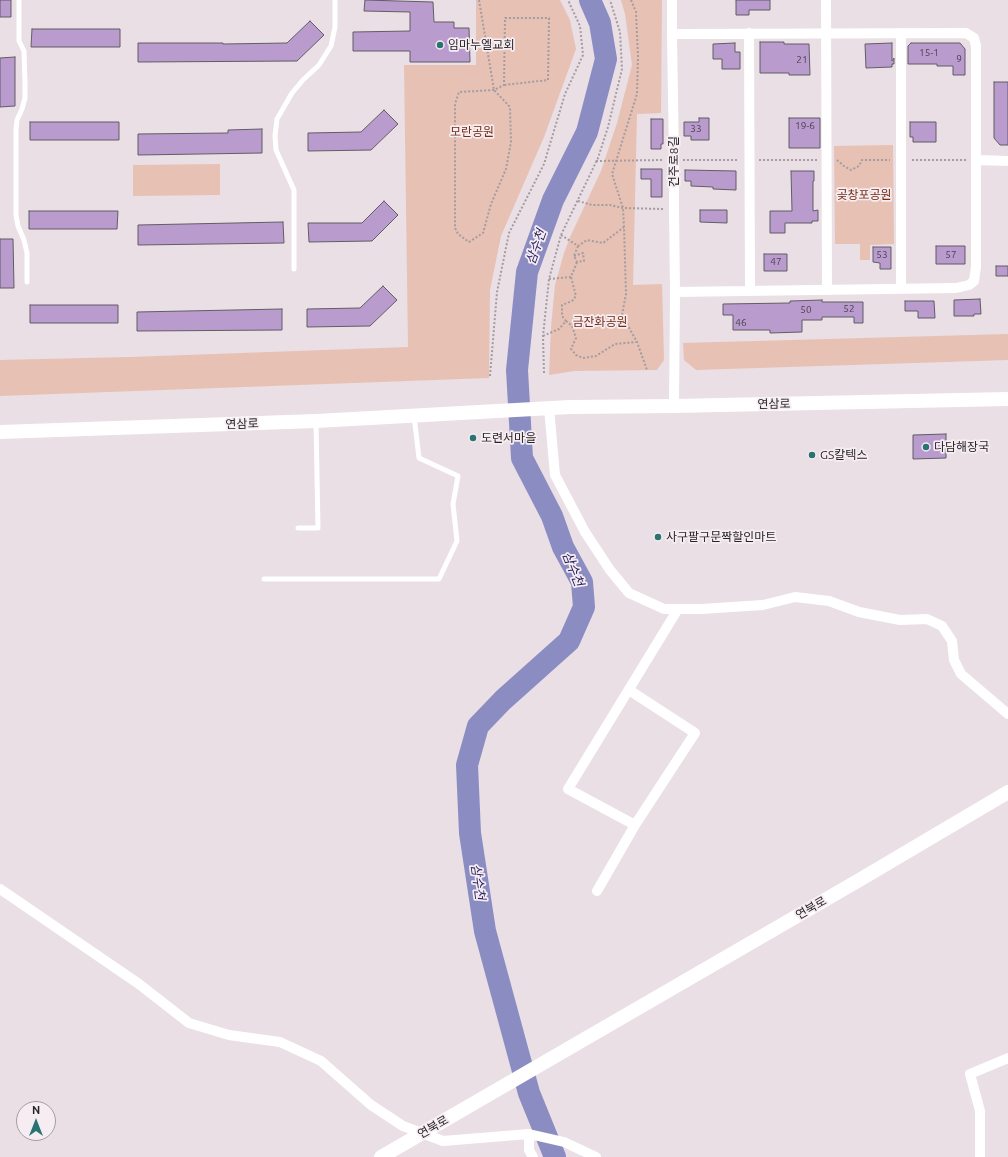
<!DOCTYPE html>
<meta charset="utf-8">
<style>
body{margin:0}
#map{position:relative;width:1008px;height:1157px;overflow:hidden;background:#e9dfe5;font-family:Ubuntu,sans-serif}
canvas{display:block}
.north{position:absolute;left:16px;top:1101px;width:40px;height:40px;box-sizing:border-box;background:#f6edf2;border:1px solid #a49da0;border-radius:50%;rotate:0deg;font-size:11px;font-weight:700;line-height:16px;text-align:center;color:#282426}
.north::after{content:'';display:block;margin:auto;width:14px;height:18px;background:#297373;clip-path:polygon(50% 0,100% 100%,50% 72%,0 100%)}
</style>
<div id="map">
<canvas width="1008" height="1157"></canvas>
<div class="north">N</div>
</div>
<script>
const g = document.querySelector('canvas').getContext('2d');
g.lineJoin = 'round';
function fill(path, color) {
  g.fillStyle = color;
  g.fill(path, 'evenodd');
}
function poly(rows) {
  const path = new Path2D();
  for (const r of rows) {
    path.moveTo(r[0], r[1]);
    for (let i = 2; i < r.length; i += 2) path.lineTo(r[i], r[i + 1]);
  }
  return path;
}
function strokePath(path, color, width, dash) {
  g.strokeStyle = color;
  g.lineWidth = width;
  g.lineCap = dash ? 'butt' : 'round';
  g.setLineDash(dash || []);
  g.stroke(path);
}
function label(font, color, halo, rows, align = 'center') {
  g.font = font + ' Ubuntu,"Noto Sans KR",sans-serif';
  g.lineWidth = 3.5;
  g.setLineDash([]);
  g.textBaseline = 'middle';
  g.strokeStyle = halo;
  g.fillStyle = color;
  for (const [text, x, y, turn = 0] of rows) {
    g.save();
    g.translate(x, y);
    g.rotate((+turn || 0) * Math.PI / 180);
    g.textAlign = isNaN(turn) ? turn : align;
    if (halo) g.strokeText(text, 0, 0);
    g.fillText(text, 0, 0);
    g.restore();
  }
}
fill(poly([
 [476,0,560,0,570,20,576,49,544,137,501,236,490,290,489,378,0,396,0,360,130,357,408,347,404,65,476,65],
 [621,0,662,0,661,113,637,114,633,285,662,284,664,360,657,370,574,371,549,375,551,327,555,285,564,253,571,235,601,171,617,123,632,65,625,14],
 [893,145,894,244,870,245,870,260,860,260,860,244,835,244,834,146],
 [220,164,220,195,133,196,133,165],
 [1008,334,1008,360,696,370,684,360,683,343]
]), '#e7c1b4');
strokePath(poly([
 [555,1157,529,1093,485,931,470,833,467,765,478,726,503,700,569,641,584,607,582,582,563,547,552,516,522,458,517,370,527,272,553,200,587,132,606,59,600,23,590,0]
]), '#8b8dc2', 22);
const building = poly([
 [0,0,11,0,11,17,0,17,0,0],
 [365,0,433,2,434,22,454,22,454,28,469,28,470,62,410,62,410,51,353,51,353,32,410,31,410,12,364,11,365,0],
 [736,0,770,0,770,10,749,10,749,15,736,15,736,0],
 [310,21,324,35,297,61,138,62,138,43,223,43,223,44,287,43,310,21],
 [32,29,120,29,120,47,31,47,32,29],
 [760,42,784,42,784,44,809,44,810,75,789,75,789,73,760,73,760,42],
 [735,43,735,52,740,52,740,69,722,69,722,59,713,59,713,44,735,43],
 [892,43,892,61,894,58,894,64,892,64,892,67,866,68,865,44,892,43],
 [911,43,960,43,965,49,965,75,953,75,953,66,937,66,937,64,908,64,908,46,911,43],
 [15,57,15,106,0,107,0,58,15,57],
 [994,82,1008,82,1008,145,1000,145,994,138,994,82],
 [384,110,398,124,371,150,308,151,308,133,361,132,384,110],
 [699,118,709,118,709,140,691,140,691,136,684,136,684,122,699,122,699,118],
 [789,118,820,118,820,148,789,148,789,118],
 [651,119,663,119,663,144,661,144,661,149,651,149,651,119],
 [30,122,119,122,119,140,30,140,30,122],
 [910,122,936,122,936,142,913,142,913,137,910,137,910,122],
 [262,129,262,153,138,155,138,134,228,133,228,130,262,129],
 [641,169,662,169,662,197,651,197,651,179,641,179,641,169],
 [685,170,736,171,736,190,713,189,713,187,691,186,691,181,685,181,685,170],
 [791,171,814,171,814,181,813,181,813,211,818,210,818,221,812,221,812,223,785,223,785,233,770,233,770,211,792,211,791,171],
 [384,201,398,215,372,241,309,242,308,223,362,223,384,201],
 [700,210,727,210,727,223,700,222,700,210],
 [29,211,118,211,117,229,29,229,29,211],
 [283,222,284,243,138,245,138,225,283,222],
 [0,239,13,239,14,288,0,288,0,239],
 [936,246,965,246,965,264,936,264,936,246],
 [873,247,891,247,891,269,880,269,880,263,873,262,873,247],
 [764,254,787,254,787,271,764,271,764,254],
 [996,266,1008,266,1008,276,996,276,996,266],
 [383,286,397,300,370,326,307,327,307,309,360,308,383,286],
 [980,299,981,314,974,314,974,316,954,316,954,300,980,299],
 [822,300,822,302,863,302,863,323,854,323,854,317,822,317,822,320,802,320,802,332,770,333,770,330,733,330,733,315,723,315,723,304,790,303,790,301,822,300],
 [905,301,934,301,935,318,918,318,918,311,905,311,905,301],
 [30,305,118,305,118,323,30,323,30,305],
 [282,309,282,330,137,331,137,312,282,309],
 [946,434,946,458,913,459,913,435,946,434]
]);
fill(building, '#b99bcd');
strokePath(building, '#615d64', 1);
strokePath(poly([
 [479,0,494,90,510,107,511,142,506,169,491,204,483,233,469,242,458,234,455,228,455,104,459,92,494,90,504,85,505,18,549,18,548,80,504,85],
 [631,0,636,12,638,56,637,94,612,174,623,208,624,227,626,294,622,315,637,342,647,370],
 [683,160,739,160],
 [759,160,817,160],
 [837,160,844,166,851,170,859,166,862,160,890,160],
 [912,160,966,160],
 [596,161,663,160],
 [578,201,592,205,610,205,623,208,663,209],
 [561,235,578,246,587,240,603,243,624,227],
 [574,256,583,253,584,261,577,262,574,256,578,246],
 [549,279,571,277,577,262],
 [566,321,572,326,576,338,571,349,576,355,583,358,596,356,615,344,636,342],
 [543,336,559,329,566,321,562,316,562,305,572,301,576,296,571,277],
 [544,373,543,336,549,279,561,235,598,158,608,127,622,69,620,32,610,0],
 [490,376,497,292,509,233,544,164,565,94,583,55,580,26,568,0]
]), '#a49ca1', 2, [2, 2]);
strokePath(poly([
 [19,0,19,41,24,51,25,83,25,98,22,109,17,120,16,129,16,215,18,226,24,240,27,253,27,282],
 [294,269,294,190,276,150,275,136,277,119,292,93,303,80,319,65,331,46,335,27,335,0],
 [298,528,318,528,316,422],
 [264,579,439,579,457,541,453,504,458,476,419,458,414,416]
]), '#fff', 5);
strokePath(poly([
 [672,0,672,34,674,160,674,210,675,292,956,288,969,285,974,281,976,267,976,46,974,38,966,33,672,34],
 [826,0,827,290],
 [749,33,750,291],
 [901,33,901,289],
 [976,160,1008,161],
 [674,406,675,292],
 [549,408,555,475,585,532,610,570,629,593,664,609,701,609,763,605,795,597,829,601,859,612,900,620,927,619,942,626,952,641,954,660,961,674,1008,714],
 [629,690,695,733,635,825,568,789,678,609],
 [0,889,139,984,189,1023,229,1035,280,1042,321,1061,371,1105,403,1126,443,1141,529,1134,564,1142,596,1157],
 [597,891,635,825],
 [529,1134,529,1150,533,1157],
 [980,1157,980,1111,970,1074,1008,1058]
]), '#fff', 10);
strokePath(poly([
 [0,432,316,421,570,407,674,406,1008,399],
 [381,1157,861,879,1008,792]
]), '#fff', 14);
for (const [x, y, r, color] of [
 [440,45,4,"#297373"],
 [473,438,4,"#297373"],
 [926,447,4,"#297373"],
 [812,455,4,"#297373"],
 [658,537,4,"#297373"]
]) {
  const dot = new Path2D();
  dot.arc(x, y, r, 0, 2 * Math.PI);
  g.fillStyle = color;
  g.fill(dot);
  strokePath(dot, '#f6edf2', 1.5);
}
label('10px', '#4c4250', null, [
 ["15-1",929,53],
 ["9",959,59],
 ["21",802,60],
 ["19-6",805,126],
 ["33",696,129],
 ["53",882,255],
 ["57",951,255],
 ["47",776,262],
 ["52",849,309],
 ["50",806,310],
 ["46",741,323]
]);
label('12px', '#282426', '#f6edf2', [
 ["임마누엘교회",448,45],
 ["도련서마을",481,438],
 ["다담해장국",934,447],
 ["GS칼텍스",820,455],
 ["사구팔구문짝할인마트",666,537]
], 'left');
label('12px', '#752d11', '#f6edf2', [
 ["모란공원",472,132],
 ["곶창포공원",864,195],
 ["금잔화공원",600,322]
]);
label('12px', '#282426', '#f6edf2', [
 ["건주로8길",674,162,-90],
 ["연삼로",774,404,-1],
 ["연삼로",242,424,-2],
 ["연북로",811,908,-30],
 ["연북로",433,1127,-30]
]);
label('italic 13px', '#251e5d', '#f6edf2', [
 ["삼수천",536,247,-70],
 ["삼수천",573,569,68],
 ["삼수천",478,882,82]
]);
</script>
